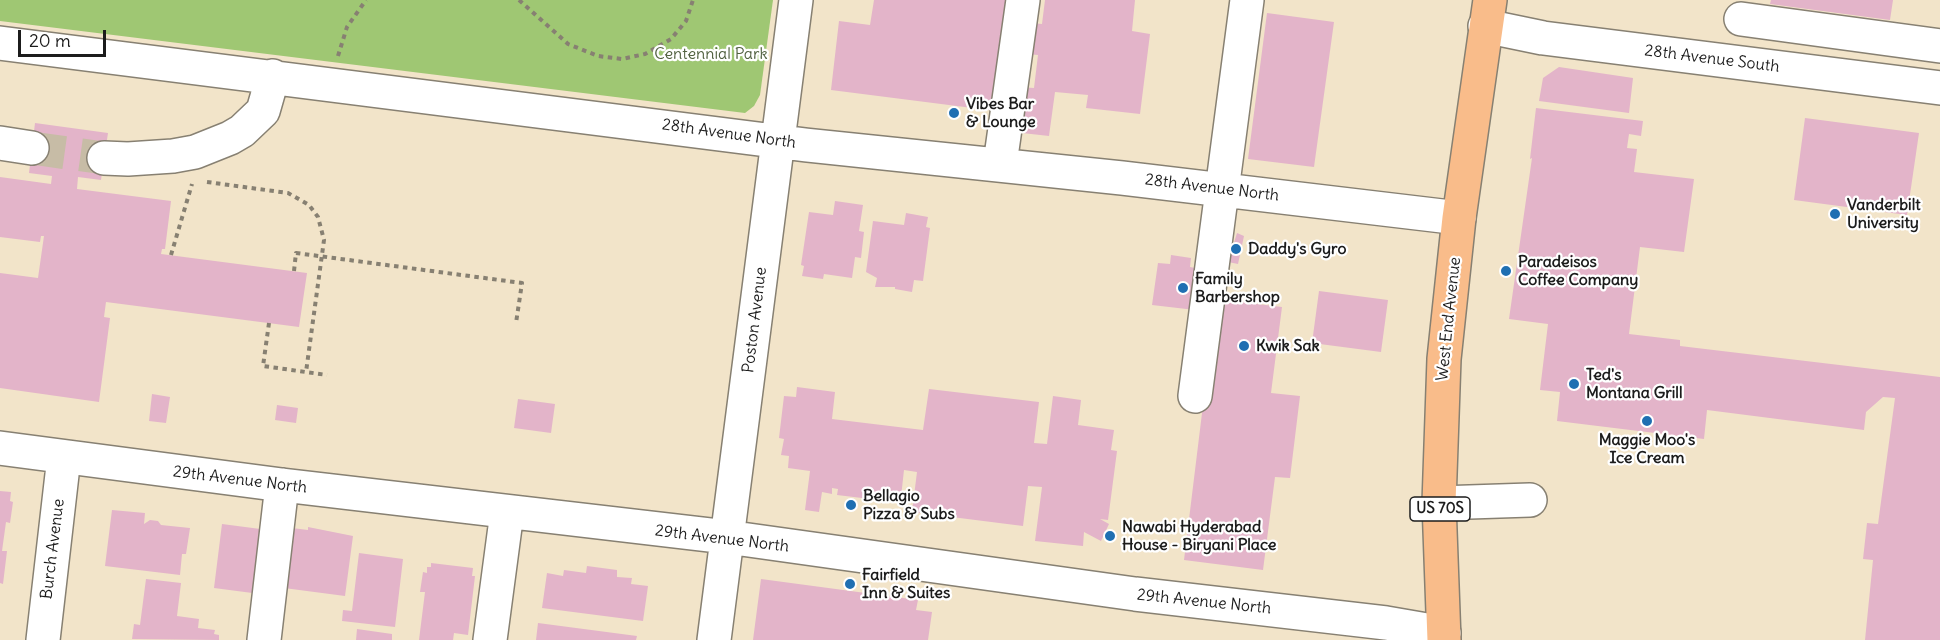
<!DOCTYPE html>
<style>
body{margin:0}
#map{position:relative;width:1940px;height:640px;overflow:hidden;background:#f2e4c9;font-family:Delius,sans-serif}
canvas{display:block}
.scale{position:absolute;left:18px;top:30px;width:88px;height:27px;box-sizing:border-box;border:3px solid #1c1c1c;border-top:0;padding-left:8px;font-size:18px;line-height:21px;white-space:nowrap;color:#1c1c1c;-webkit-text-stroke:4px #fff;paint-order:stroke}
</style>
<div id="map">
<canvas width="1940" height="640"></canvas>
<div class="scale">20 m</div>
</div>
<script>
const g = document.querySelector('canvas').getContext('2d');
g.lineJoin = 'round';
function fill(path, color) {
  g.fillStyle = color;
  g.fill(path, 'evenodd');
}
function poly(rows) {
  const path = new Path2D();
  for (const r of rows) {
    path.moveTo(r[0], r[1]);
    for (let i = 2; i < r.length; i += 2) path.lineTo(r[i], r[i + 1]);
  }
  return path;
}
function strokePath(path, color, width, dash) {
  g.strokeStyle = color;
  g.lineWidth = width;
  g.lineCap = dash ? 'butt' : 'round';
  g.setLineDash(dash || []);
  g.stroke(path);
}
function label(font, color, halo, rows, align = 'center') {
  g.font = font + ' Delius,sans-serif';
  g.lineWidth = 4.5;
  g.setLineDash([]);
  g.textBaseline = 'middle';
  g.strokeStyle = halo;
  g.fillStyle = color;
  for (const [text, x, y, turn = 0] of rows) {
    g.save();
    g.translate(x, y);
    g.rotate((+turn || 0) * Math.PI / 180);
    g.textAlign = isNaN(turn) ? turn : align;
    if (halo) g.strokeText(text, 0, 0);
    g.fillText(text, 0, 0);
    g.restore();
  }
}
fill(poly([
 [0,0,773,0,760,95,754,106,745,113,0,21]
]), '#9fc773');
fill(poly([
 [874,0,1013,0,1004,112,831,90,839,21,870,25],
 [1045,0,1135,0,1132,31,1150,34,1140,114,1086,108,1088,95,1055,92,1049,136,1013,132,1019,87,1034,88,1038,55,1027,54,1031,23,1042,24],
 [1771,0,1893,0,1890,20,1770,4],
 [1267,13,1334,22,1314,167,1248,159],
 [1559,67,1633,78,1629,113,1539,101,1543,78],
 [1536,108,1643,121,1641,136,1629,134,1627,148,1637,149,1634,172,1694,179,1684,252,1640,247,1629,334,1680,340,1680,346,1940,377,1940,640,1865,640,1873,560,1863,559,1867,523,1878,524,1895,398,1883,397,1866,412,1864,430,1707,410,1704,439,1557,421,1560,392,1540,390,1548,324,1509,319,1532,158,1530,159],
 [1805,118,1919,133,1907,215,1794,200],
 [35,123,108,133,101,180,78,177,77,189,171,201,165,249,162,249,161,254,307,273,299,327,106,302,104,317,110,318,99,402,0,388,0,273,38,278,44,236,41,236,40,242,0,237,0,177,51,184,52,176,29,173],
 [835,201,863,205,859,231,864,232,861,258,855,257,852,278,824,274,823,279,802,276,804,266,801,265,809,212,833,215],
 [906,213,928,217,926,227,930,228,923,281,914,280,912,292,895,289,895,287,875,287,877,278,866,272,873,221,904,225],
 [1237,233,1244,236,1238,264,1228,262],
 [1171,255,1191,258,1190,267,1200,269,1195,310,1152,305,1158,263,1170,264],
 [1319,291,1388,300,1381,352,1312,343],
 [1216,299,1282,307,1271,393,1300,396,1290,478,1275,477,1263,570,1184,560],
 [797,387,835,392,832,419,923,430,929,389,1039,402,1034,443,1047,444,1053,396,1081,400,1078,425,1114,430,1111,450,1117,451,1108,520,1100,519,1109,524,1101,541,1084,532,1083,546,1035,541,1042,487,1028,486,1023,526,912,512,917,472,904,470,901,497,896,496,895,502,837,495,838,489,832,488,832,494,822,492,819,512,805,510,810,471,788,468,789,456,781,455,784,439,779,438,784,396,796,397],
 [152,394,170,397,166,423,149,421],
 [518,399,555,404,551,433,514,428],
 [277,405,298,408,296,423,275,420],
 [0,491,11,492,10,501,13,502,10,523,6,522,2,551,7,551,3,584,0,583],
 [112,510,145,513,144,524,150,520,158,521,161,525,190,528,186,554,182,554,180,575,105,566],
 [222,524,268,530,260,594,214,588],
 [308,527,353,536,345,596,284,588,292,528,308,530],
 [359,553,403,559,395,627,342,621,343,610,352,611],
 [431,563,473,568,472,576,475,576,468,635,454,633,453,640,419,640,425,592,420,592,423,572,427,573,427,567,431,567],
 [587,566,617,570,617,577,632,578,631,584,648,586,643,621,542,608,547,573,563,576,564,570,586,573],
 [146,579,181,583,177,616,199,619,198,628,215,630,214,634,219,635,219,640,132,639,134,624,140,625],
 [761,579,918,600,916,610,932,612,928,640,753,640],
 [538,623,637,636,636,640,536,640],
 [357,629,392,634,392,640,356,640]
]), '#e3b4c9');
strokePath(poly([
 [32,148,104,158]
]), '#c7bca6', 33, [33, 16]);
const minor = poly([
 [1741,19,1940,46],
 [1485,26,1543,38,1940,88],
 [0,43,806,145,1122,178,1459,218],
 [0,143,32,148],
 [104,158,128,159,173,156,195,152,230,138,242,131,263,111,273,76],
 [1000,164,1023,0],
 [1195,396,1247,0],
 [0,448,282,485,727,537,1135,594,1386,623,1444,633],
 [1439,503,1530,500],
 [43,640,64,457],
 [264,640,282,485],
 [490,640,507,512],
 [714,640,796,0]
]);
const major = poly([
 [1444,640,1439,503,1444,359,1459,218,1490,0]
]);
strokePath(minor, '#878072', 36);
strokePath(major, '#878072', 36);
strokePath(poly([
 [519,0,568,44,598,56,622,59,645,54,671,39,686,21,693,0],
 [338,56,347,27,366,0],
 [207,182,288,193,309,205,318,217,324,240,306,372],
 [171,255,192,184],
 [294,271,296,253,522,283,516,323],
 [269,323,263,366,327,375]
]), '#878072', 4, [4.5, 4.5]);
strokePath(minor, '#fff', 33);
strokePath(major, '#f9bc8a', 33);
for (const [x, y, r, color] of [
 [954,113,6,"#1f6fb2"],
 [1835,214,6,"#1f6fb2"],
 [1236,249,6,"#1f6fb2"],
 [1506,271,6,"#1f6fb2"],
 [1183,288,6,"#1f6fb2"],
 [1244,346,6,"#1f6fb2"],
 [1574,384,6,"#1f6fb2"],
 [1647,421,6,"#1f6fb2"],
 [851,505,6,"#1f6fb2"],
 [1110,536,6,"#1f6fb2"],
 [850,584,6,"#1f6fb2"]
]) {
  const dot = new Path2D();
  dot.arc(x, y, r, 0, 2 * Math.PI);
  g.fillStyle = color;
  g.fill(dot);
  strokePath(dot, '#fff', 2);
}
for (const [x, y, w] of [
 [1440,509,60]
]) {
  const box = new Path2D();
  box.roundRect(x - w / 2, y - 12, w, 24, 4.5);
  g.fillStyle = '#fff';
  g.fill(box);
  strokePath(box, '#1c1c1c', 1.5);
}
label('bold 15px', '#1c1c1c', null, [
 ["US 70S",1440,509]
]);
label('16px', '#50603f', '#fff', [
 ["Centennial Park",711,54]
]);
label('16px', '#1c1c1c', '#fff', [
 ["28th Avenue South",1712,59,7],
 ["28th Avenue North",729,134,8],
 ["28th Avenue North",1212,188,7],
 ["West End Avenue",1449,319,-84],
 ["Poston Avenue",755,320,-83],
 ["29th Avenue North",240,480,7],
 ["29th Avenue North",722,539,7],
 ["Burch Avenue",53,549,-83],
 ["29th Avenue North",1204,602,6]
]);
label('bold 16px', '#1c1c1c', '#fff', [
 ["Vibes Bar",966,104],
 ["& Lounge",966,122],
 ["Vanderbilt",1847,205],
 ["University",1847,223],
 ["Daddy's Gyro",1248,249],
 ["Paradeisos",1518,262],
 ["Coffee Company",1518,280],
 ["Family",1195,279],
 ["Barbershop",1195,297],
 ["Kwik Sak",1256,346],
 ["Ted's",1586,375],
 ["Montana Grill",1586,393],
 ["Maggie Moo's",1647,440,"center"],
 ["Ice Cream",1647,458,"center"],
 ["Bellagio",863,496],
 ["Pizza & Subs",863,514],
 ["Nawabi Hyderabad",1122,527],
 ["House - Biryani Place",1122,545],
 ["Fairfield",862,575],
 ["Inn & Suites",862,593]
], 'left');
</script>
